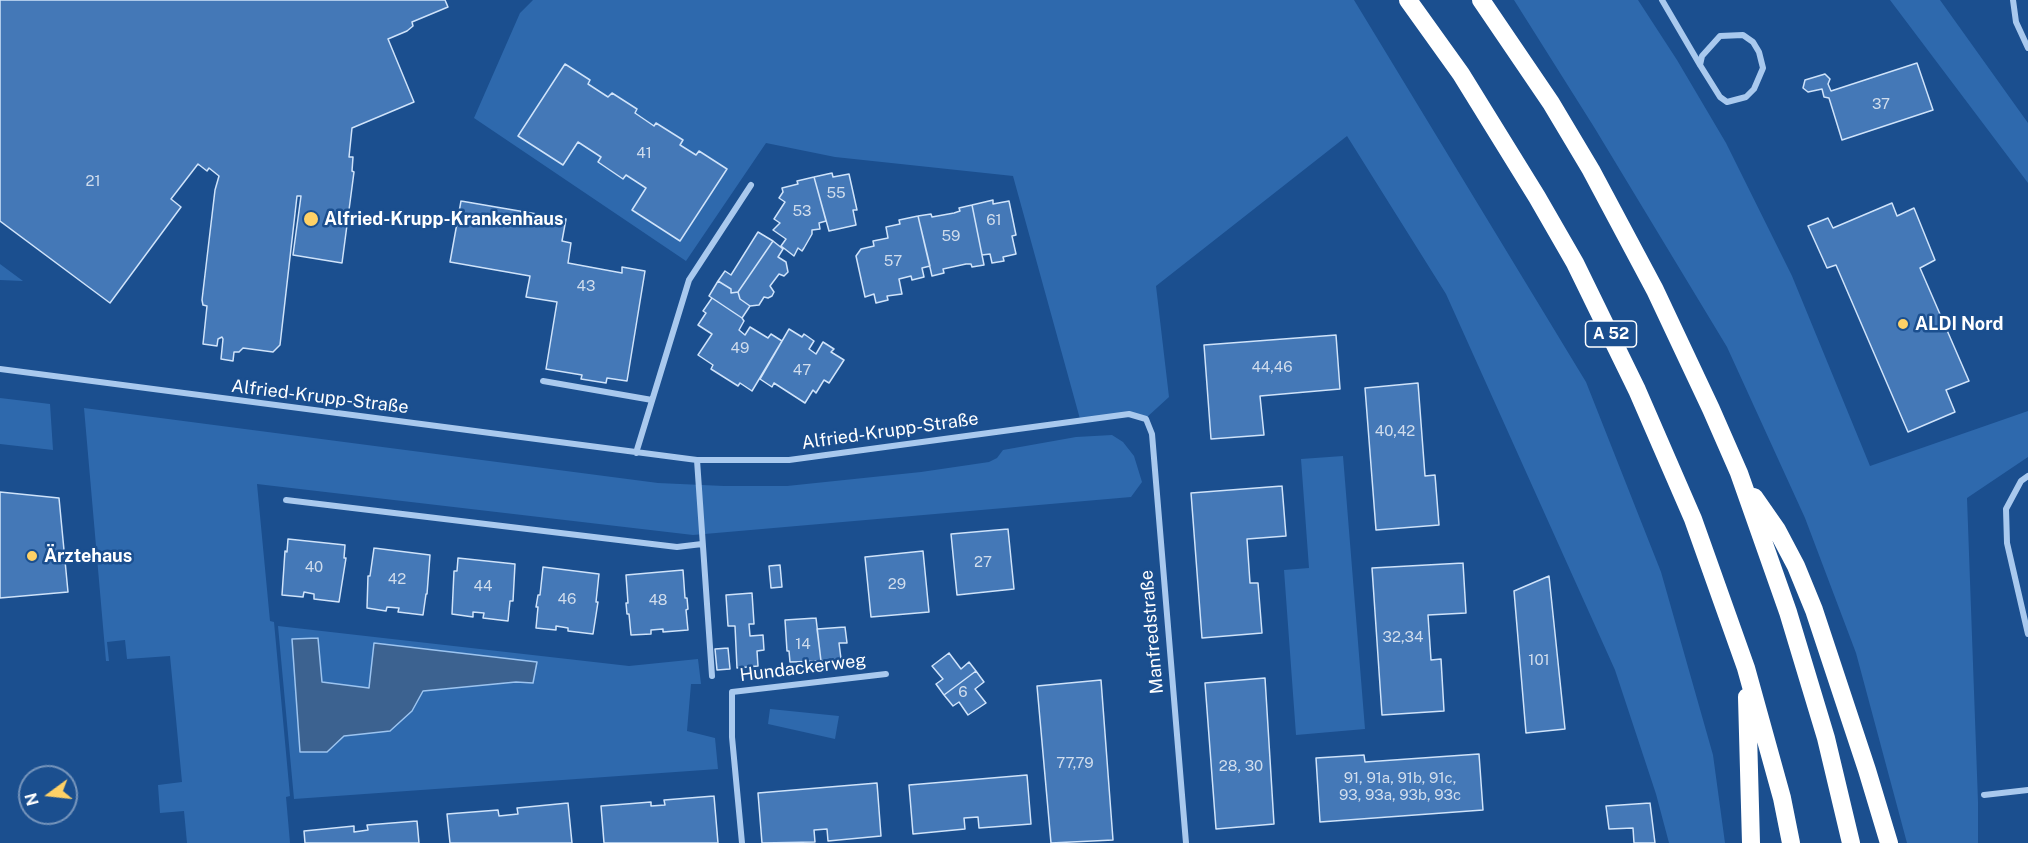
<!DOCTYPE html>
<meta charset="utf-8">
<style>
body{margin:0}
#map{position:relative;width:2028px;height:843px;overflow:hidden;background:#1b4f8f;font-family:"Public Sans",sans-serif}
canvas{display:block}
.north{position:absolute;left:18px;top:765px;width:60px;height:60px;box-sizing:border-box;background:#1b4f8f;border:2px solid #7695bc;border-radius:50%;rotate:255deg;font-size:16px;font-weight:700;line-height:24px;text-align:center;color:#fff}
.north::after{content:'';display:block;margin:auto;width:21px;height:27px;background:#ffd166;clip-path:polygon(50% 0,100% 100%,50% 72%,0 100%)}
</style>
<div id="map">
<canvas width="2028" height="843"></canvas>
<div class="north">N</div>
</div>
<script>
const g = document.querySelector('canvas').getContext('2d');
g.lineJoin = 'round';
function fill(path, color) {
  g.fillStyle = color;
  g.fill(path, 'evenodd');
}
function poly(rows) {
  const path = new Path2D();
  for (const r of rows) {
    path.moveTo(r[0], r[1]);
    for (let i = 2; i < r.length; i += 2) path.lineTo(r[i], r[i + 1]);
  }
  return path;
}
function strokePath(path, color, width, dash) {
  g.strokeStyle = color;
  g.lineWidth = width;
  g.lineCap = dash ? 'butt' : 'round';
  g.setLineDash(dash || []);
  g.stroke(path);
}
function label(font, color, halo, rows, align = 'center') {
  g.font = font + ' "Public Sans",sans-serif';
  g.lineWidth = 5;
  g.setLineDash([]);
  g.textBaseline = 'middle';
  g.strokeStyle = halo;
  g.fillStyle = color;
  for (const [text, x, y, turn = 0] of rows) {
    g.save();
    g.translate(x, y);
    g.rotate((+turn || 0) * Math.PI / 180);
    g.textAlign = isNaN(turn) ? turn : align;
    if (halo) g.strokeText(text, 0, 0);
    g.fillText(text, 0, 0);
    g.restore();
  }
}
fill(poly([
 [533,0,1354,0,1586,382,1661,572,1713,755,1725,843,1669,843,1656,794,1615,670,1446,294,1347,136,1156,286,1169,397,1146,418,1130,413,1080,419,1013,176,835,157,766,143,686,261,474,118,520,13],
 [1514,0,1638,0,1677,60,1726,143,1792,276,1870,466,2028,411,2028,457,1967,498,1978,802,1978,843,1907,843,1856,653,1805,518,1727,347,1594,127],
 [1890,0,1940,0,2028,123,2028,183],
 [0,264,23,281,0,280],
 [0,398,50,404,53,450,0,444],
 [84,408,658,483,724,486,787,486,921,472,989,462,997,458,1003,450,1076,437,1112,435,1123,442,1134,456,1142,482,1131,497,693,535,257,484,270,621,274,622,290,796,286,797,290,843,187,843,184,811,160,813,158,785,182,782,170,656,127,659,125,640,107,642,109,661,106,661],
 [1343,456,1365,729,1296,735,1284,570,1309,568,1301,459],
 [278,626,629,666,698,659,701,684,691,684,687,731,715,738,718,769,294,799],
 [770,709,839,716,835,739,768,724]
]), '#2e69ad');
const water = poly([
 [318,638,322,682,369,688,374,643,537,662,533,683,516,682,423,691,412,711,390,731,344,736,327,752,300,752,292,639,318,638]
]);
fill(water, '#3c6290');
strokePath(water, '#9cc4f0', 1.5);
const building = poly([
 [0,0,445,0,448,7,412,22,413,26,407,31,388,39,414,102,352,128,349,157,353,157,352,171,354,172,342,263,293,255,301,196,297,196,280,345,273,352,243,348,239,352,234,352,233,361,221,359,223,339,222,337,218,339,217,346,203,344,207,306,203,305,202,300,215,190,219,176,209,168,207,171,198,164,171,199,181,207,110,303,0,221,0,0],
 [1917,63,1933,110,1842,140,1829,98,1824,97,1822,89,1808,92,1803,88,1805,80,1825,74,1830,79,1828,84,1831,91,1917,63],
 [565,64,590,80,588,84,608,97,612,93,637,109,635,113,654,126,656,123,683,140,680,145,696,155,699,151,727,169,680,241,632,210,646,188,626,175,623,179,598,162,601,157,578,142,563,165,518,136,565,64],
 [832,173,833,177,849,174,857,210,853,210,856,225,829,231,814,177,832,173],
 [814,177,826,221,819,223,820,229,812,230,812,234,804,248,802,251,798,248,794,256,781,246,786,239,773,230,780,223,774,219,785,202,779,198,783,192,782,188,798,184,797,181,814,177],
 [993,200,993,204,1009,201,1016,235,1012,236,1016,254,1003,257,1004,261,992,263,990,254,982,255,972,205,993,200],
 [461,201,566,219,562,241,571,243,568,263,622,273,622,267,645,271,627,381,607,378,606,383,581,379,582,375,546,369,557,302,526,297,530,276,450,262,461,201],
 [1892,203,1897,216,1914,208,1935,260,1920,268,1969,381,1946,390,1955,412,1908,432,1836,265,1827,268,1808,226,1828,218,1833,228,1892,203],
 [972,205,984,265,972,267,971,264,966,264,943,269,944,273,932,276,918,216,931,214,932,217,954,213,960,211,959,208,972,205],
 [918,216,930,266,922,268,924,277,912,280,911,276,899,279,902,294,887,296,888,300,876,303,874,294,865,297,856,256,861,249,874,246,873,241,888,238,886,227,900,224,899,220,918,216],
 [758,232,773,241,738,292,731,293,731,289,718,281,725,271,731,275,758,232],
 [773,241,783,249,778,257,786,262,788,272,784,276,779,274,770,286,774,292,772,296,768,298,764,297,759,305,750,306,740,299,738,292,773,241],
 [718,281,731,289,731,293,738,292,740,299,750,306,742,318,709,296,718,281],
 [712,298,742,318,744,321,739,330,745,335,750,327,768,338,771,334,782,341,752,391,740,383,738,386,711,369,713,365,698,355,712,334,698,325,706,313,703,311,712,298],
 [789,329,802,337,804,334,814,341,809,349,816,354,823,342,834,349,831,352,844,360,829,383,824,380,816,393,813,390,805,403,774,383,772,387,760,379,789,329],
 [1336,335,1340,389,1260,396,1264,435,1211,439,1204,345,1336,335],
 [1418,383,1425,476,1435,475,1439,525,1376,530,1365,388,1418,383],
 [1282,486,1286,536,1247,539,1250,583,1258,583,1262,633,1202,638,1191,493,1282,486],
 [0,492,59,498,68,592,0,598,0,492],
 [1008,529,1014,589,957,595,951,534,1008,529],
 [288,539,345,545,344,558,346,558,339,602,314,599,314,594,304,592,303,597,282,595,285,551,287,552,288,539],
 [374,548,430,555,427,594,426,594,423,615,398,612,399,608,387,607,386,611,367,608,368,576,370,576,374,548],
 [923,551,929,612,871,617,865,557,923,551],
 [458,558,515,564,513,601,510,601,508,621,483,618,484,613,473,612,473,617,452,614,454,571,457,571,458,558],
 [1463,563,1466,613,1428,615,1431,660,1441,659,1444,711,1382,715,1372,568,1463,563],
 [780,565,782,587,771,588,769,566,780,565],
 [543,567,599,574,596,602,598,602,593,634,568,631,568,628,556,626,556,630,536,628,538,607,536,607,538,595,540,595,543,567],
 [683,570,685,598,687,598,688,609,686,610,688,630,663,632,663,629,651,630,651,634,631,635,629,614,627,614,626,603,628,603,626,575,683,570],
 [1549,576,1565,729,1526,733,1514,591,1549,576],
 [752,593,754,624,749,624,750,636,763,635,764,650,757,651,758,666,737,668,735,626,728,626,726,595,752,593],
 [816,618,821,661,790,662,789,651,787,651,785,620,816,618],
 [845,627,847,643,839,643,841,659,821,661,817,629,845,627],
 [728,648,730,669,717,670,715,649,728,648],
 [949,653,961,669,969,662,976,671,944,695,936,684,943,679,932,666,949,653],
 [976,671,984,682,975,689,986,703,968,715,959,702,953,706,944,695,976,671],
 [1265,678,1274,824,1216,829,1205,683,1265,678],
 [1101,680,1113,840,1051,843,1037,686,1101,680],
 [1479,754,1483,810,1320,822,1316,758,1364,755,1365,762,1479,754],
 [1027,775,1031,824,979,828,978,817,964,818,965,829,913,834,909,785,1027,775],
 [877,783,881,836,828,841,827,829,814,830,815,842,762,843,758,793,877,783],
 [714,796,718,843,604,843,601,806,651,802,651,806,665,805,664,800,714,796],
 [568,803,572,843,450,843,447,814,498,810,499,816,518,814,517,808,568,803],
 [1650,803,1655,843,1634,843,1633,828,1609,829,1606,806,1650,803],
 [417,821,419,843,305,843,304,831,354,826,354,832,368,830,367,825,417,821]
]);
fill(building, '#4478b7');
strokePath(building, '#cfe3fa', 1.5);
strokePath(poly([
 [1662,0,1700,65,1720,97,1727,102,1746,97,1754,89,1763,68,1759,52,1753,42,1743,35,1720,36,1702,56,1700,65],
 [2013,0,2016,22,2028,48],
 [0,369,697,460,789,460,1129,414,1146,419,1152,434,1186,843],
 [543,381,652,400],
 [636,453,689,280,751,185],
 [697,460,712,676],
 [2028,476,2021,481,2006,509,2007,543,2028,634],
 [286,500,677,547,702,544],
 [1984,795,2028,790],
 [742,843,732,737,732,692,886,674]
]), '#a9c9ee', 6);
strokePath(poly([
 [1408,0,1461,74,1537,197,1575,263,1637,390,1693,519,1746,668,1782,798,1791,843],
 [1481,0,1551,103,1591,170,1655,290,1711,409,1739,473,1788,612,1826,738,1851,843],
 [1754,497,1777,530,1796,566,1814,610,1867,770,1889,843],
 [1747,697,1751,843]
]), '#fff', 18);
for (const [x, y, r, color] of [
 [311,219,8,"#ffd166"],
 [1903,324,6,"#ffd166"],
 [32,556,6,"#ffd166"]
]) {
  const dot = new Path2D();
  dot.arc(x, y, r, 0, 2 * Math.PI);
  g.fillStyle = color;
  g.fill(dot);
  strokePath(dot, '#1b4f8f', 2);
}
label('15px', '#d0dded', null, [
 ["37",1881,104],
 ["41",644,153],
 ["21",93,181],
 ["55",836,193],
 ["53",802,211],
 ["61",994,220],
 ["59",951,236],
 ["57",893,261],
 ["43",586,286],
 ["49",740,348],
 ["44,46",1272,367],
 ["47",802,370],
 ["40,42",1395,431],
 ["27",983,562],
 ["40",314,567],
 ["42",397,579],
 ["29",897,584],
 ["44",483,586],
 ["46",567,599],
 ["48",658,600],
 ["32,34",1403,637],
 ["14",803,644],
 ["101",1539,660],
 ["6",963,692],
 ["77,79",1075,763],
 ["28, 30",1241,766],
 ["91, 91a, 91b, 91c,",1400,778],
 ["93, 93a, 93b, 93c",1400,795]
]);
for (const [x, y, w] of [
 [1611,334,51]
]) {
  const box = new Path2D();
  box.roundRect(x - w / 2, y - 13, w, 26, 4.5);
  g.fillStyle = '#1b4f8f';
  g.fill(box);
  strokePath(box, '#fff', 1.5);
}
label('bold 16px', '#fff', null, [
 ["A 52",1611,334]
]);
label('bold 18px', '#fff', '#1b4f8f', [
 ["Alfried-Krupp-Krankenhaus",324,219],
 ["ALDI Nord",1915,324],
 ["Ärztehaus",44,556]
], 'left');
label('18px', '#fff', '#1b4f8f', [
 ["Alfried-Krupp-Straße",320,397,7],
 ["Alfried-Krupp-Straße",890,431,-8],
 ["Manfredstraße",1152,632,-95],
 ["Hundackerweg",803,668,-7]
]);
</script>
